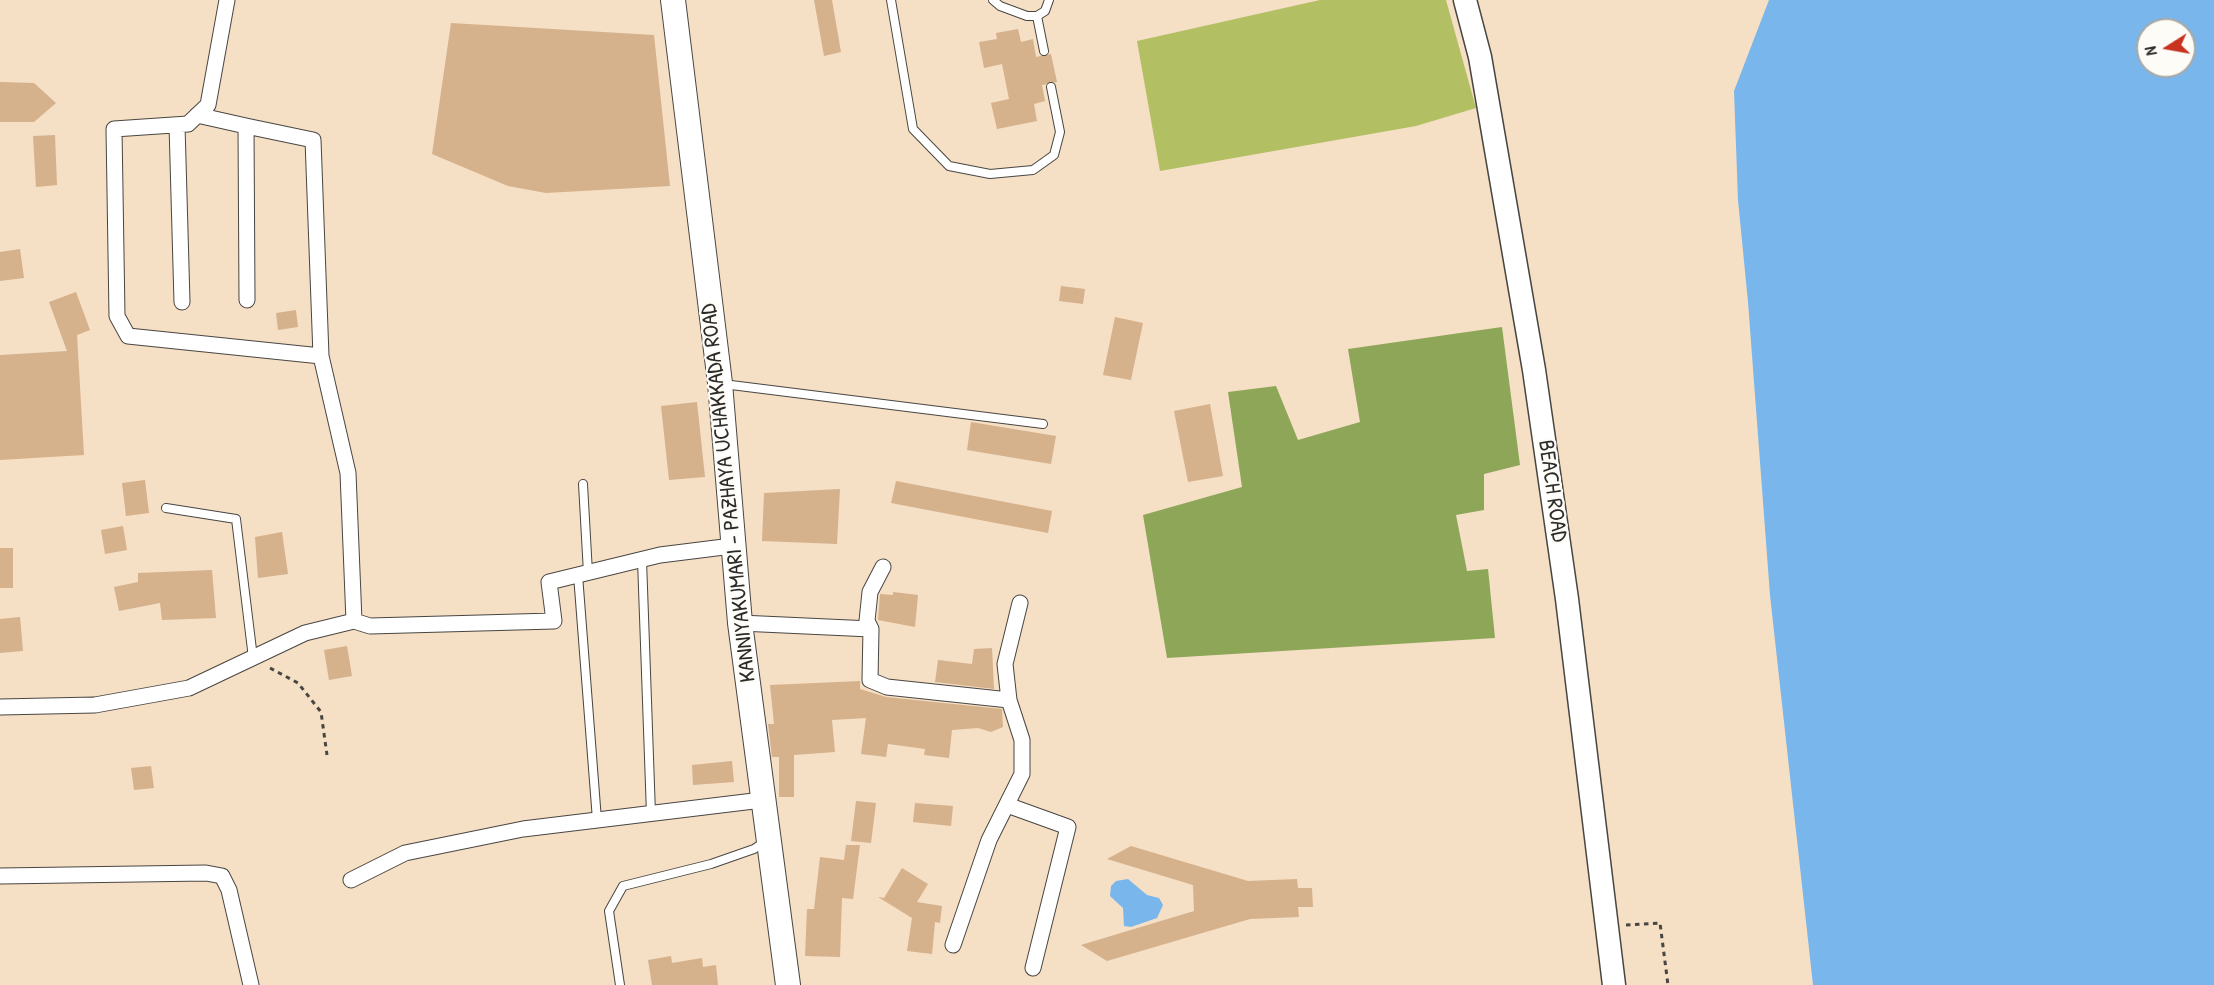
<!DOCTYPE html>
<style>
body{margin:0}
#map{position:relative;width:2214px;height:985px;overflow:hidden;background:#f5dfc5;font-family:"Patrick Hand",sans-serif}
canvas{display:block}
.north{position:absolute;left:2136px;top:18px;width:60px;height:60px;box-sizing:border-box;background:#fdfcf7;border:2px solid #a9a8a5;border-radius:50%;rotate:259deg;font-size:16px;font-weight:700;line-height:24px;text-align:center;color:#2b2b2b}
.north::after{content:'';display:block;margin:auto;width:21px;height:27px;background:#c8321e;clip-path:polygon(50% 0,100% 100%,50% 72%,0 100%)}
</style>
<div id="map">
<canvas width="2214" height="985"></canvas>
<div class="north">N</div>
</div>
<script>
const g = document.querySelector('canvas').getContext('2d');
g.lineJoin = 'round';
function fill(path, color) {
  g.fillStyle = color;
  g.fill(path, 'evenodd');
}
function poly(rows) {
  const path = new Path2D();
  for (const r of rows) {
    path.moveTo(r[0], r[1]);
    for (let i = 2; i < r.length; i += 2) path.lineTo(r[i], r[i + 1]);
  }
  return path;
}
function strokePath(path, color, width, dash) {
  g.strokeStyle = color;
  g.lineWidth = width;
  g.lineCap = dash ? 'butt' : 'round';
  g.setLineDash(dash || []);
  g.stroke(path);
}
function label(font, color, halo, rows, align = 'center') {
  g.font = font + ' "Patrick Hand",sans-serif';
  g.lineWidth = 4.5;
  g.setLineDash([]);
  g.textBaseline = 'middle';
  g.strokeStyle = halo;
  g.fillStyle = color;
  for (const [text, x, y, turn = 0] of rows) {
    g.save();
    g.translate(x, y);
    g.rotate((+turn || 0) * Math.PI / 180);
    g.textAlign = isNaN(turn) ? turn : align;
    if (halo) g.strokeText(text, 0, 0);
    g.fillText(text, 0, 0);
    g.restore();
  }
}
fill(poly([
 [1320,0,1446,0,1476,108,1416,126,1160,171,1137,41]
]), '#b2bf62');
fill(poly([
 [1502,327,1520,465,1484,474,1484,510,1456,515,1467,571,1488,569,1495,638,1167,658,1143,515,1242,487,1228,392,1276,386,1298,440,1360,422,1348,349]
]), '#8da658');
fill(poly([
 [1769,0,2214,0,2214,985,1813,985,1770,595,1748,302,1738,200,1734,91],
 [2148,30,2184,30,2184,66,2148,66],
 [1128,879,1147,895,1159,898,1163,905,1157,918,1131,927,1124,926,1123,908,1110,896,1111,886,1116,881]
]), '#79b6ec');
fill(poly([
 [814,0,832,0,841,52,824,56],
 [451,23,654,35,670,186,546,193,508,186,432,154],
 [1018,29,1021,42,1033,39,1036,57,1051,54,1057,82,1042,85,1045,101,1034,104,1037,121,997,129,991,103,1009,99,1002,64,984,68,979,42,997,39,996,33],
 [0,82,34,83,56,103,34,122,0,122],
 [55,135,57,185,36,187,33,136],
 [20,249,24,278,0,281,0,252],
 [1061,286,1085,289,1083,304,1059,301],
 [76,292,90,330,77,335,84,455,0,460,0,355,67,351,49,302],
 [296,310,298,327,278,330,276,313],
 [1115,317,1143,323,1131,380,1103,375],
 [697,402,705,477,669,480,661,406],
 [1210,404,1223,476,1188,482,1174,411],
 [971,422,1056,436,1051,464,967,450],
 [145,480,149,513,126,516,122,483],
 [896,481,1052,511,1048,533,891,503],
 [840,489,837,544,762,541,764,493],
 [123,526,127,550,105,554,101,530],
 [282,532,288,574,258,578,255,537],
 [0,548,13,548,13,588,0,588],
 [212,570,216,618,162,620,160,603,119,611,114,587,138,582,138,573],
 [893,592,918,595,915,627,878,620,880,594,893,595],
 [20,617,23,651,0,653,0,619],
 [347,646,352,676,329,680,324,650],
 [992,648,994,689,935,682,938,660,972,664,974,649],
 [860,681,860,689,886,697,1002,709,1003,727,991,732,978,728,952,730,949,758,924,755,925,749,888,744,886,757,861,754,866,718,832,720,835,752,794,755,794,797,779,797,779,757,772,757,768,724,774,724,770,685],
 [732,761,734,782,693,785,692,765],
 [151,766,154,788,134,790,131,768],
 [856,801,876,803,871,843,851,841],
 [915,803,953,806,951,826,913,822],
 [846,845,860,845,853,899,842,898,840,957,805,956,807,909,814,909,820,857,844,860],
 [1131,846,1248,881,1297,879,1298,888,1312,888,1313,907,1298,907,1299,917,1250,919,1107,961,1081,945,1194,911,1193,885,1107,859],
 [902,868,928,884,917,902,942,906,940,923,935,922,932,954,907,951,912,918,878,897,884,898],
 [671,956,672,963,702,958,703,967,716,965,718,985,652,985,648,960]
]), '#d5b18c');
const lane = poly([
 [891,0,913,129,949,166,990,174,1033,170,1054,155,1060,132,1051,87],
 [993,0,1000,6,1027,16,1037,16,1044,51],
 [1037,16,1045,11,1049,0],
 [723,384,1043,424],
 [583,484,588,573],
 [166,508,236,519,253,658],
 [642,560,651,814],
 [578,575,597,820],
 [620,985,609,911,623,886,711,864,754,849,766,841]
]);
const street = poly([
 [227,0,208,105,188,124,114,129,117,316,128,336,321,356,348,473,354,621],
 [197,115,246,126,247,300],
 [177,125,182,302],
 [246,126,313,140,321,356],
 [740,623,871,629,870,680,887,687,1009,700],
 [871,629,867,621,870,592,883,567],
 [0,707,95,705,189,688,305,633,354,621,370,626,554,621,549,582,660,555,732,546],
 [1007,805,1068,827,1033,968],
 [0,876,206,873,222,876,229,890,251,985],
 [351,880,405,853,523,829,762,800],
 [953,945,989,840,1022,774,1022,740,1009,700,1005,664,1020,603]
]);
const secondary = poly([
 [1465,0,1480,57,1534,370,1567,599,1614,985]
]);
const primary = poly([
 [673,0,720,383,740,623,788,985]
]);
strokePath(lane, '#494642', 10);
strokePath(street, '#494642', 17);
strokePath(secondary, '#494642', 25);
strokePath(primary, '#494642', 26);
strokePath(poly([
 [270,668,298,683,321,712,327,755],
 [1626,925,1660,923,1668,985]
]), '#494642', 3, [4.5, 4.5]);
strokePath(lane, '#fff', 8);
strokePath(street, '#fff', 15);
strokePath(secondary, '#fff', 22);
strokePath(primary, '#fff', 24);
label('22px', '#2b2b2b', '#fdfcf7', [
 ["BEACH ROAD",1552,491,82],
 ["KANNIYAKUMARI - PAZHAYA UCHAKKADA ROAD",729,493,-96]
]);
</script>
